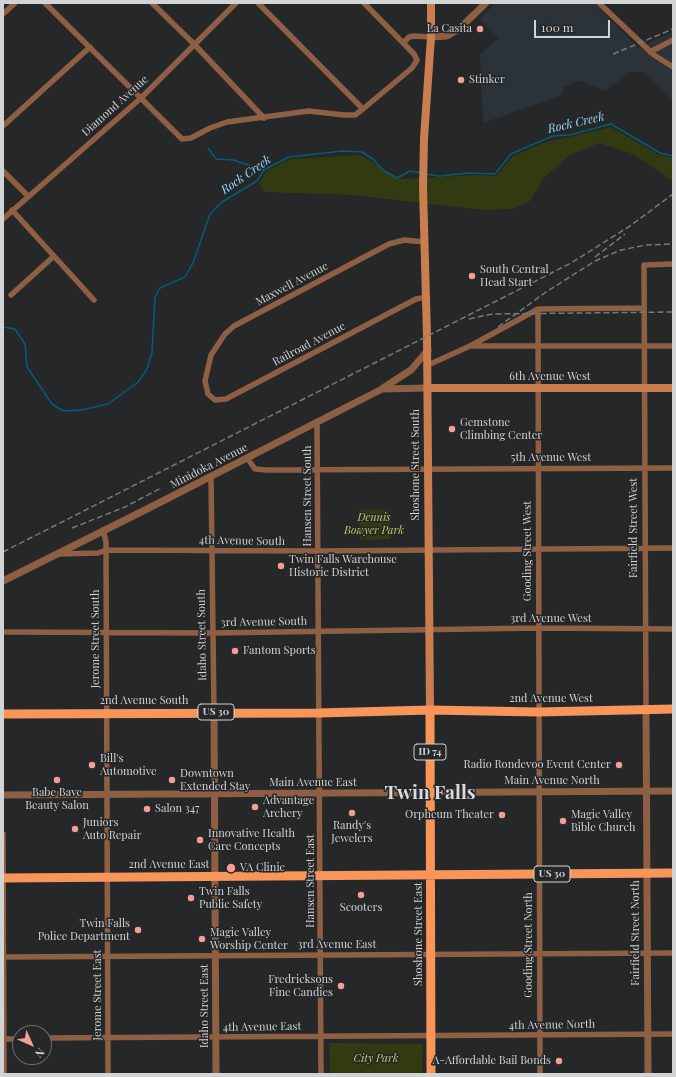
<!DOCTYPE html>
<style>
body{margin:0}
#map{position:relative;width:676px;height:1077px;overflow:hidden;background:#252729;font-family:"Playfair Display",serif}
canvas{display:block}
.frame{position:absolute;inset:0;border:4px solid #d2d3d5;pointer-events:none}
.north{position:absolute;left:12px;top:1025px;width:40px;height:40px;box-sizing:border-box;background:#252729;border:1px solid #6a6c6e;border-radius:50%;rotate:135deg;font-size:11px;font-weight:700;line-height:16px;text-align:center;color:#d2d3d5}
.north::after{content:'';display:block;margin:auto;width:14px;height:18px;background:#f59c94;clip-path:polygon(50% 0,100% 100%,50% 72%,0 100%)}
.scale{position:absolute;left:534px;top:20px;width:76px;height:18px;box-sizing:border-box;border:2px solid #d2d3d5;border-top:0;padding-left:5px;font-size:12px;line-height:14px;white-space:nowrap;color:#d2d3d5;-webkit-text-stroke:3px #252729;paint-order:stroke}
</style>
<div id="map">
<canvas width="676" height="1077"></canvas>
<div class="frame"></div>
<div class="north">N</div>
<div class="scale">100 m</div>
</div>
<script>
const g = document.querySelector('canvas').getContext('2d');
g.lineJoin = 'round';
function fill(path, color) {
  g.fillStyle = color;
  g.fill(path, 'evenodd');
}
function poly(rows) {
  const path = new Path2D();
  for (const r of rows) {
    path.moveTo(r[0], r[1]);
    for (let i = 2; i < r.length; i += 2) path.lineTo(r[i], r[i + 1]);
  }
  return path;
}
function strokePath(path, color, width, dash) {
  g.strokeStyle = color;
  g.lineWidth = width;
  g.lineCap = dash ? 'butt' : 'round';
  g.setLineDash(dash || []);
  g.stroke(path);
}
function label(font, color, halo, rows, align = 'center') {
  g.font = font + ' "Playfair Display",serif';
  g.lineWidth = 3;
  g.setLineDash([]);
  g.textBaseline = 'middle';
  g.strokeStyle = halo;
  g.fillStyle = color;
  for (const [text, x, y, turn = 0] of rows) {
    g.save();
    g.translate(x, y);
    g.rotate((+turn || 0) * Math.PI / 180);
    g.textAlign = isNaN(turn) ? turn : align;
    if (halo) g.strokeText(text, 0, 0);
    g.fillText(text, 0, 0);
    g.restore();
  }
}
fill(poly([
 [495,3,594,3,638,48,673,32,673,101,644,72,630,72,605,91,579,81,564,87,561,96,483,123,480,54,499,38,480,19]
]), '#2b3238');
fill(poly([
 [611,127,657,154,673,158,673,181,633,154,599,143,570,155,544,178,530,201,512,209,483,210,353,195,264,192,259,184,266,171,290,159,361,155,400,179,477,175,496,176,513,156,549,141,561,139],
 [359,510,389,510,391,539,360,540],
 [329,1043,423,1044,422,1074,330,1074]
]), '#323a12');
strokePath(poly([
 [208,148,216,159,233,160,264,170],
 [426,174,439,176,468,173,495,174,511,154,529,146,553,136,569,135,611,124,660,153,673,156],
 [3,327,15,329,25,344,27,367,52,404,63,411,81,410,108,404,138,382,147,369,152,353,155,297,160,288,185,277,193,263,210,214,222,202,257,181,264,170,289,157,342,151,362,152,373,159,384,171,397,178,410,171,421,173]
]), '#035d78', 1.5);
strokePath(poly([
 [45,3,182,139,191,138,210,128,227,122,309,111,344,115,355,115,363,109,412,68,417,60,414,54,364,3],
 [152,3,194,44,264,118],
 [258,3,363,109],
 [599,3,654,55,673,67],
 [3,14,15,3],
 [403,43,409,37,414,36,431,37],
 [650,52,673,40],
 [3,126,90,47],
 [3,171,28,196],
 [12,210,94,300],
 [3,219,141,98,236,3],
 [425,242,404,240,389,244,234,326,225,334,211,355,205,381,208,394,215,400,226,399,416,299,427,297],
 [11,295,54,256],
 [538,309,540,1074],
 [473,346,673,346],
 [428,365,470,346,538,309,644,308],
 [317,423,321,1074],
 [247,458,255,469,267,470,673,468],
 [211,476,214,712],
 [103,530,106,542,108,1074],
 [59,554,98,553,106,550,318,551,673,548],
 [3,632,213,633,538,628,673,629],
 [646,709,644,265,673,264],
 [3,834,4,1074],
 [3,957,673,953],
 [44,1038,673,1034],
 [3,1039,20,1039]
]), '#8f5f43', 5.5);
strokePath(poly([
 [431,37,447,36,459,29,486,3],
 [383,388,411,370,428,350],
 [3,581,147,509,382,389,428,388],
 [646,709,648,1074],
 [214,712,216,1074],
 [3,795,673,791]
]), '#8f5f43', 7);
strokePath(poly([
 [428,388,673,388],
 [430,710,427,337,423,187,424,138,431,37,431,3]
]), '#ca7e50', 8);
strokePath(poly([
 [430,710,431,1074],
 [3,714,319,713,430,710,538,712,673,709],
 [3,878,673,873]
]), '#f89659', 9);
strokePath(poly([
 [613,54,673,29],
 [595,257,625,234],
 [469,319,492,314,673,312],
 [498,327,546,292,595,261,621,250,646,245,673,244],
 [72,528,125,507,161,488],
 [3,552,571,263,630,226,673,194]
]), '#78797b', 1.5, [6, 3]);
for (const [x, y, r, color] of [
 [480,29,4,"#f59c94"],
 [461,80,4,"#f59c94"],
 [472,276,4,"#f59c94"],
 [452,429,4,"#f59c94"],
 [281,566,4,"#f59c94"],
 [235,651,4,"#f59c94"],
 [92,765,4,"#f59c94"],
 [619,765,4,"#f59c94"],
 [57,780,4,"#f59c94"],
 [172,780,4,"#f59c94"],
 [255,807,4,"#f59c94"],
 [147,809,4,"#f59c94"],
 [352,813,4,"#f59c94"],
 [502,815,4,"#f59c94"],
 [563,821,4,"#f59c94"],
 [75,829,4,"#f59c94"],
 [200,840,4,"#f59c94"],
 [231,868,5,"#f59c94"],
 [361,895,4,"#f59c94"],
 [191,898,4,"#f59c94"],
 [138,930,4,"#f59c94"],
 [202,939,4,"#f59c94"],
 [341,986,4,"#f59c94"],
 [559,1061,4,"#f59c94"]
]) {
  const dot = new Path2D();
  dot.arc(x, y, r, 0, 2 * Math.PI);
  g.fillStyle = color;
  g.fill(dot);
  strokePath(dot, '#252729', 1.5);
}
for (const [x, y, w] of [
 [216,712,36],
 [430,752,32],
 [552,874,36]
]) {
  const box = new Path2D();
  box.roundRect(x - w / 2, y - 8, w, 16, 3);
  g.fillStyle = '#252729';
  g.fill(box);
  strokePath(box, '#d2d3d5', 1);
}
label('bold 10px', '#d2d3d5', null, [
 ["US 30",216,712],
 ["ID 74",430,752],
 ["US 30",552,874]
]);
label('11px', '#d2d3d5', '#252729', [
 ["La Casita",472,29,"right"],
 ["Stinker",469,80],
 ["South Central",480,270],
 ["Head Start",480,283],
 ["Gemstone",460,423],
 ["Climbing Center",460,436],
 ["Twin Falls Warehouse",289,560],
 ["Historic District",289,573],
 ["Fantom Sports",243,651],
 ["Bill's",100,759],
 ["Automotive",100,772],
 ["Radio Rondevoo Event Center",611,765,"right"],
 ["Downtown",180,774],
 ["Extended Stay",180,787],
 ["Babe Bave",57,793,"center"],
 ["Beauty Salon",57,806,"center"],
 ["Advantage",263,801],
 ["Archery",263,814],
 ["Salon 347",155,809],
 ["Orpheum Theater",494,815,"right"],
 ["Magic Valley",571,815],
 ["Bible Church",571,828],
 ["Juniors",83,823],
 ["Auto Repair",83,836],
 ["Randy's",352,826,"center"],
 ["Jewelers",352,839,"center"],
 ["Innovative Health",208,834],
 ["Care Concepts",208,847],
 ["VA Clinic",240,868],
 ["Twin Falls",199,892],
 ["Public Safety",199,905],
 ["Scooters",361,908,"center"],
 ["Twin Falls",130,924,"right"],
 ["Police Department",130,937,"right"],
 ["Magic Valley",210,933],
 ["Worship Center",210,946],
 ["Fredricksons",333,980,"right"],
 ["Fine Candies",333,993,"right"],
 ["A-Affordable Bail Bonds",551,1061,"right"]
], 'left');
label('11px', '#d2d3d5', '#252729', [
 ["Diamond Avenue",115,106,-42],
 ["Maxwell Avenue",292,284,-28],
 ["Railroad Avenue",309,344,-28],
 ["6th Avenue West",550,377],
 ["5th Avenue West",551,458],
 ["Shoshone Street South",416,465,-90],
 ["Minidoka Avenue",209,466,-27],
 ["Hansen Street South",308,496,-90],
 ["Fairfield Street West",634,528,-90],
 ["4th Avenue South",242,541,1],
 ["Gooding Street West",528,551,-90],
 ["3rd Avenue West",551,619],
 ["3rd Avenue South",264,622,-1],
 ["Idaho Street South",202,635,-91],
 ["Jerome Street South",96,639,-90],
 ["2nd Avenue West",551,699],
 ["2nd Avenue South",144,701],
 ["Main Avenue North",552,781],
 ["Main Avenue East",313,783],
 ["2nd Avenue East",169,865],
 ["Hansen Street East",311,881,-90],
 ["Fairfield Street North",636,933,-90],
 ["Shoshone Street East",419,934,-90],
 ["3rd Avenue East",337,945],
 ["Gooding Street North",529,945,-90],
 ["Jerome Street East",98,995,-90],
 ["Idaho Street East",205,1006,-90],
 ["4th Avenue North",552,1025,-1],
 ["4th Avenue East",262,1027,-1]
]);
label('italic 11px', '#bad267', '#252729', [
 ["Dennis",374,518],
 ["Bowyer Park",374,531],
 ["City Park",376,1059]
]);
label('italic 12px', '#96ddfb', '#252729', [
 ["Rock Creek",576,123,-13],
 ["Rock Creek",246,175,-35]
]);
label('bold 19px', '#d9dbde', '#252729', [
 ["Twin Falls",430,793]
]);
</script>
